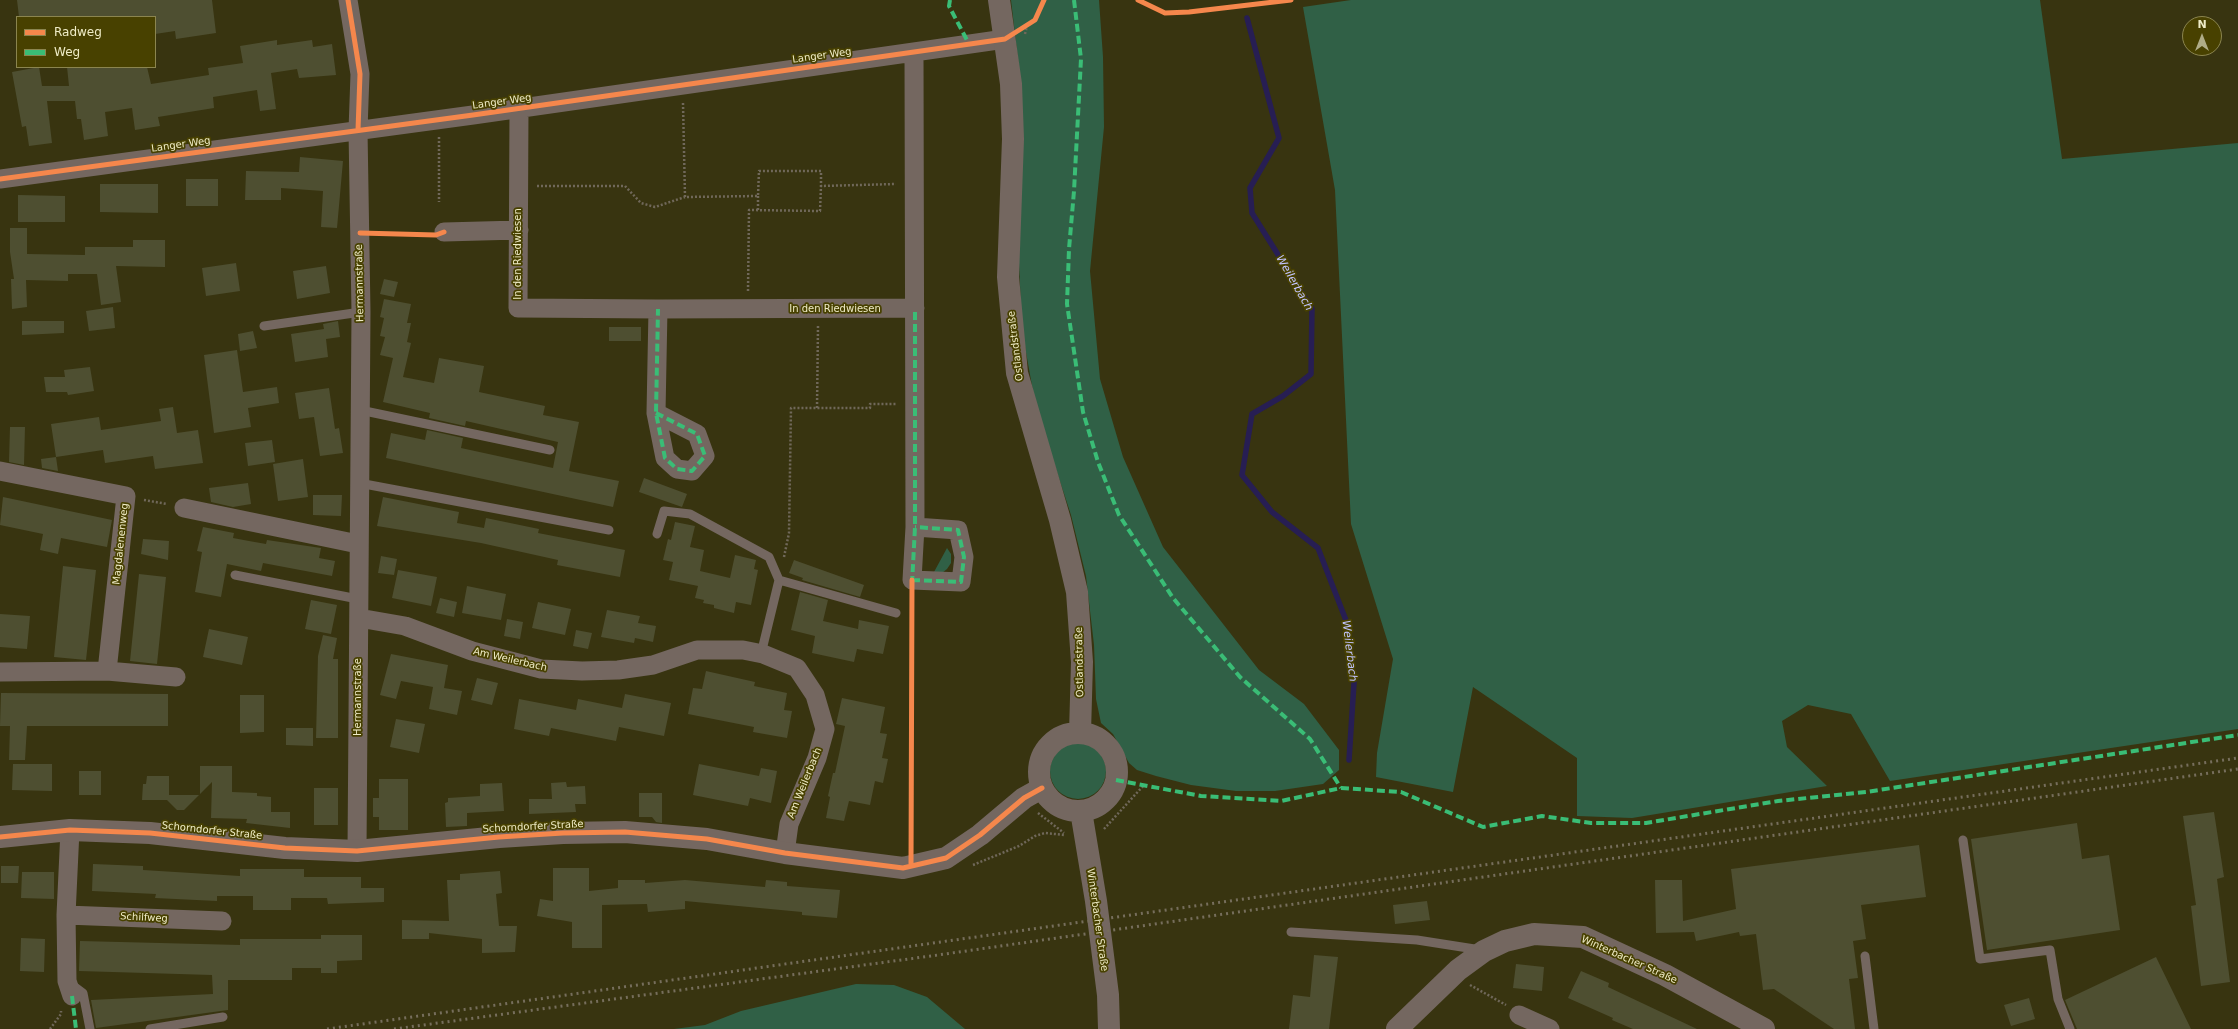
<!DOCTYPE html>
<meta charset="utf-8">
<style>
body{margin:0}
#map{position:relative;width:2238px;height:1029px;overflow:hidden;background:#383410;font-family:"DejaVu Sans",sans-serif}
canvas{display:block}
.legend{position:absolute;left:16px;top:16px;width:140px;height:52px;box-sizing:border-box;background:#484100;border:1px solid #8b854f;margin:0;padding:5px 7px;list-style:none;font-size:12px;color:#efecc6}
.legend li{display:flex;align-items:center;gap:8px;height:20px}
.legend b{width:20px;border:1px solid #8b854f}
.north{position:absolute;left:2182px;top:16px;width:40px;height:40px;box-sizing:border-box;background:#484100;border:1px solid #8b854f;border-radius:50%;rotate:0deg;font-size:11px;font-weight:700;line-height:16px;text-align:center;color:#efecc6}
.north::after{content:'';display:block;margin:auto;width:14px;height:18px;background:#afac86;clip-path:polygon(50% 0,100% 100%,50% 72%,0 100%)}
</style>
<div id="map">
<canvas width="2238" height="1029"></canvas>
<ul class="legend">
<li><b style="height:5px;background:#f5874c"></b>Radweg</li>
<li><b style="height:5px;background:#3abd76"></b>Weg</li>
</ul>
<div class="north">N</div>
</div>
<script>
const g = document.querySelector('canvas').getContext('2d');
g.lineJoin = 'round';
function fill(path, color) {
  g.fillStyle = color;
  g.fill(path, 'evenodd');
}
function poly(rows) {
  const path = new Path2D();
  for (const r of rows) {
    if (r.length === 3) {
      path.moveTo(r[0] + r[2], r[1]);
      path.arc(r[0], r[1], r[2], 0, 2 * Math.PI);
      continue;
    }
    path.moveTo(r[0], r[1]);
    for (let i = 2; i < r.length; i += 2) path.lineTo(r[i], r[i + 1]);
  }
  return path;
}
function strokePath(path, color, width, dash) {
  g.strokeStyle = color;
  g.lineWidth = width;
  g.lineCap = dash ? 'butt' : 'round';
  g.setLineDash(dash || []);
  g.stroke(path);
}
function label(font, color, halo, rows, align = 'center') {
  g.font = font + ' "DejaVu Sans",sans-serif';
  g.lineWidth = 3.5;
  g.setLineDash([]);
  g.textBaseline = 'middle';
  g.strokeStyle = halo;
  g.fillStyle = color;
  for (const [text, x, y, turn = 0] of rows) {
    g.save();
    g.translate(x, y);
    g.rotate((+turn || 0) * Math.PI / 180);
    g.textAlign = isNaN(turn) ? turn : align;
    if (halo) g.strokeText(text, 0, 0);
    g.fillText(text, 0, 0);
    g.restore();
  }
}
fill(poly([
 [1011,0,1099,0,1103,57,1104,127,1090,271,1100,379,1123,457,1163,547,1259,670,1304,704,1339,750,1339,770,1323,784,1275,791,1236,791,1191,785,1156,776,1137,770,1129,763,1113,734,1101,723,1096,699,1094,645,1086,576,1071,515,1036,408,1022,330,1019,263,1020,77],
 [1351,0,2040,0,2062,159,2238,143,2238,729,1890,781,1851,714,1808,705,1782,721,1787,747,1827,786,1632,818,1577,816,1577,758,1473,687,1453,792,1376,777,1377,753,1393,659,1351,524,1335,190,1303,7],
 [947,548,951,554,951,563,947,569,942,573,934,572],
 [1078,771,28],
 [856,984,894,985,927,997,965,1029,674,1029,705,1025,741,1011]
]), '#306046');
strokePath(poly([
 [1247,18,1279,138,1250,188,1252,213,1312,309,1311,374,1283,396,1252,414,1242,475,1272,512,1318,548,1347,623,1354,683,1349,760]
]), '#271e53', 5.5);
fill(poly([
 [17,0,212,0,216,33,176,39,175,31,155,34,155,17,19,17],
 [277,40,277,45,312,40,313,47,332,44,336,75,299,78,297,69,271,73,276,109,260,111,257,90,213,97,214,108,158,117,160,126,135,130,132,108,105,112,108,136,84,140,81,119,77,119,75,101,47,101,52,143,29,146,26,126,22,127,12,72,39,67,42,86,69,86,67,67,147,67,151,84,209,75,208,68,243,63,240,46],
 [300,157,343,161,337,228,321,227,323,191,281,188,281,200,245,200,246,171,299,172],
 [186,179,218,179,218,206,186,206],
 [100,184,158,184,158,213,100,212],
 [18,195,65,196,65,222,18,222],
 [10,228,27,228,27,254,85,255,85,247,133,247,133,240,165,240,165,267,116,266,121,302,101,305,97,274,68,274,68,281,26,280,27,307,12,309,11,279,14,279,10,252],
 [236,263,240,291,206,296,202,268],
 [326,266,330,293,297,299,293,271],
 [384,279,398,282,394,297,380,294],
 [384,299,411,304,407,323,411,323,407,342,411,343,403,377,434,383,439,358,484,366,479,392,545,406,543,415,579,422,569,471,619,481,613,507,386,458,391,433,425,440,427,430,463,438,461,448,553,468,558,442,466,421,465,426,429,418,430,413,383,402,393,358,380,355,385,337,380,336,384,318,380,317],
 [113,307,115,328,89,331,86,311],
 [22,321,64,321,64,333,22,335],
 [338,321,340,337,326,339,328,357,295,362,291,334,324,329,323,324],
 [609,327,641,327,641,341,609,341],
 [253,331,257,348,240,351,238,334],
 [237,350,243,392,277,387,279,403,248,408,251,427,214,433,204,355],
 [90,367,94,391,68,395,67,392,46,392,44,377,65,377,64,370],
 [329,388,335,429,339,428,343,453,320,456,314,417,299,419,295,393],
 [173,407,177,433,198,430,203,463,155,469,153,456,105,463,103,450,56,457,51,424,99,417,101,430,161,421,159,409],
 [10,427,25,427,24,465,9,462],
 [272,440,275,462,248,466,245,443],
 [56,457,58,471,42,468,41,459],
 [303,459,308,497,278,501,273,464],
 [644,478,687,494,682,507,639,492],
 [248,483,251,504,233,507,211,502,209,488],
 [313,495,342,495,341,516,313,515],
 [3,497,112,520,107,547,61,538,58,554,40,550,43,534,0,525],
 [383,497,459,512,457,523,484,528,486,518,539,529,538,533,625,550,620,577,557,565,558,560,481,543,377,526],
 [675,522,695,526,690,547,704,550,700,571,730,578,735,555,756,560,754,569,758,570,751,605,736,602,734,613,714,608,714,605,703,603,704,600,695,598,698,586,669,580,673,562,663,560,668,539,671,540],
 [203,527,234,533,233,538,249,541,266,544,267,540,321,548,319,558,335,561,332,576,263,563,261,571,227,564,221,597,195,592,202,552,197,551],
 [143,539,169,541,168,560,141,554],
 [381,556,397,559,394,575,378,573],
 [794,560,864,585,860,597,802,580,803,578,789,573],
 [63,566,96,570,86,660,54,657],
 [398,570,437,577,431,606,392,598],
 [139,574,166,577,157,664,130,661],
 [467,586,506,594,501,620,462,613],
 [800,592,828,600,823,621,858,629,859,620,889,626,883,654,857,649,854,662,812,653,815,636,791,630],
 [440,598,457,602,454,617,436,613],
 [311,600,337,605,331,634,305,629],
 [538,602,571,609,565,635,532,628],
 [607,610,640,616,638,623,656,626,653,642,635,638,634,643,601,637],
 [0,614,30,616,27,649,0,647],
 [507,619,523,622,520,639,504,636],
 [209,629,248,637,242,665,203,657],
 [576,630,592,633,588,649,573,646],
 [323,635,337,638,333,659,338,659,338,738,316,738,318,656],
 [391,654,448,665,444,688,462,691,457,715,429,709,433,687,401,681,396,699,380,695],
 [706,671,755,682,754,686,787,693,784,710,792,711,787,738,753,732,754,727,688,714,693,688,702,689],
 [477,678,498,683,492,705,471,700],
 [1,693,168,694,168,726,27,726,25,760,9,760,10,726,0,726],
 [625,694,671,703,664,736,619,727,616,741,551,728,549,736,514,729,519,699,576,710,578,699,622,708],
 [240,695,264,695,264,732,240,733],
 [842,698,885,707,880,733,887,734,882,758,888,759,883,783,875,781,870,805,849,801,844,821,826,818,830,797,828,796,833,773,835,773,845,726,836,724],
 [396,719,425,724,419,753,390,747],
 [286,728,313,728,313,746,286,745],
 [13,764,52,764,52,791,12,790],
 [699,764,759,776,761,768,777,771,771,803,750,798,748,806,693,795],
 [200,766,232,766,232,792,257,793,257,796,271,797,271,812,290,812,290,828,246,823,247,819,211,818,212,782,200,794],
 [79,771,101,771,101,795,79,795],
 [147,776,169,776,169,795,199,795,184,810,177,810,167,800,142,800,143,784,146,784],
 [379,779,408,779,408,830,379,830,379,817,373,817,373,798,379,798],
 [566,782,567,787,585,786,586,804,575,804,576,812,529,814,529,799,552,799,551,783],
 [502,783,504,811,467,813,467,826,446,827,445,803,448,802,448,798,480,796,480,784],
 [314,788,338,788,338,825,314,825],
 [639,793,662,793,662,823,656,822,652,817,639,817],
 [2214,812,2224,877,2217,879,2230,982,2201,986,2191,906,2196,905,2183,816],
 [2077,823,2082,859,2109,855,2120,930,1987,950,1971,839],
 [1919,845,1926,897,1861,905,1866,939,1853,941,1858,978,1849,979,1855,1029,1834,1029,1774,989,1763,990,1756,934,1740,936,1739,932,1696,941,1694,932,1656,933,1655,880,1682,880,1683,921,1736,909,1731,869],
 [93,864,143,866,143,870,240,876,240,869,304,869,304,877,361,877,361,888,384,888,384,902,328,904,327,898,291,898,291,910,253,910,253,896,217,896,217,901,155,898,156,894,92,891],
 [1,866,19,866,18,883,1,883],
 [553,868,589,868,589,891,618,888,618,880,645,880,645,883,685,880,765,887,766,880,787,882,787,886,840,890,837,918,802,915,802,912,685,901,685,909,648,912,647,904,602,905,602,948,572,948,572,922,537,916,540,899,553,901],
 [500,871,502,893,496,894,499,926,517,926,515,952,482,953,482,939,429,933,429,939,402,939,402,920,449,921,447,880,460,880,460,874],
 [22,872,54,872,54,899,21,898],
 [1427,901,1430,920,1395,924,1393,905],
 [321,935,362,935,362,960,337,961,337,973,321,973,321,968,292,968,292,980,228,980,228,1010,96,1028,91,1000,213,994,212,975,79,971,80,941,240,945,240,939,321,939],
 [21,938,45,939,44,972,20,971],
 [1314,955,1338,957,1329,1029,1289,1029,1293,995,1310,997],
 [2156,957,2191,1029,2077,1029,2065,1000],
 [1516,964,1544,967,1542,991,1513,988],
 [1581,971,1609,983,1608,987,1697,1029,1633,1029,1612,1020,1613,1018,1568,998],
 [2029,998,2035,1019,2011,1026,2004,1005]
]), '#4e4f31');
strokePath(poly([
 [1025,34,1027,26],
 [683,103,685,197,758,196,759,171,821,171,821,186,896,184],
 [439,137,439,202],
 [537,186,625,186,641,203,655,207,685,197],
 [758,196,758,210],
 [748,291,749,210,820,211,821,186],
 [817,408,818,326],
 [144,500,167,504],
 [784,557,789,533,791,408,870,408,870,404,897,404],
 [1038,813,1064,833],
 [1104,829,1144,785],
 [973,865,1019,846,1035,836,1045,833,1065,835],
 [1470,985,1506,1005],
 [50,1029,61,1014,61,1011]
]), '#70685a', 2.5, [2, 2]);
strokePath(poly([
 [264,326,361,312],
 [360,410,550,450],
 [359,483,609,530],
 [657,534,664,511,690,514,769,557,779,580,761,654],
 [235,575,358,599],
 [779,580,896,613],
 [1963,840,1980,959,2050,950,2058,999,2070,1029],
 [1291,932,1417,940,1481,950],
 [1865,956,1874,1029],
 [71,984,83,993,90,1029],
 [150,1029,223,1017]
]), '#746760', 9);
strokePath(poly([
 [348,0,360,74,358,130,361,312,357,851],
 [914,52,915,527,912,580,961,582,964,557,958,530,915,527],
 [519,109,518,308,658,309,915,308],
 [0,179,473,115,1005,39],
 [444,232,519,230],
 [656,413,697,434,705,456,692,471,677,469,665,458,656,413,658,309],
 [0,471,126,496,107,671],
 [184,508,358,544],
 [359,618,405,626,472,651,541,669,582,671,618,670,653,665,697,650,743,650,763,654,797,668,815,695,825,729,817,758,789,824,785,853],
 [0,672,107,671,176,677],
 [70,830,66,915,67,981,72,996],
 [66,915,222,921],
 [1519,1015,1550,1029]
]), '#746760', 19);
strokePath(poly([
 [999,0,1011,84,1013,139,1008,277,1017,373,1060,520,1077,592,1082,662,1080,733],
 [1078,772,39],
 [1081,811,1096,901,1108,995,1109,1029],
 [0,837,70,830,150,833,285,848,357,851,499,837,563,833,625,832,707,839,785,853,903,868,946,858,980,835,1024,798,1042,788],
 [1397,1029,1458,970,1484,951,1505,941,1534,934,1583,937,1665,975,1764,1029]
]), '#746760', 22);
strokePath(poly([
 [327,1029,2238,758],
 [394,1029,938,955,2238,769]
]), '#766e5c', 3, [2, 4]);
strokePath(poly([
 [950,0,949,6,969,44],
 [1074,0,1081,59,1074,191,1069,249,1067,304,1083,412,1098,462,1119,515,1173,598,1240,677,1310,739,1341,788],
 [656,413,697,434,705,456,692,471,677,469,665,458,656,413,658,309],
 [912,580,961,582,964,557,958,530,915,527],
 [912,584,915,527,915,308],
 [1116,780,1201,796,1281,801,1341,788,1401,792,1483,827,1542,816,1591,823,1646,823,1778,801,1866,792,2238,735],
 [72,996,76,1029]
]), '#3abd76', 4, [8, 4]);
strokePath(poly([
 [348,0,360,74,358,130],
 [1138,0,1165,13,1189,12,1291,0],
 [0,179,473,115,1005,39,1035,20,1044,0],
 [360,233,436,235,444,232],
 [0,837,70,830,150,833,285,848,357,851,499,837,563,833,625,832,707,839,785,853,903,868,946,858,980,835,1024,798,1042,788],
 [911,866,912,580]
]), '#f5874c', 5);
label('10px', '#efecc6', '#484100', [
 ["Langer Weg",822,56,-8],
 ["Langer Weg",502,102,-8],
 ["Langer Weg",181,145,-8],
 ["In den Riedwiesen",518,254,-90],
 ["Hermannstraße",360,283,-91],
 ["In den Riedwiesen",835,309],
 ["Ostlandstraße",1016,346,-97],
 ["Magdalenenweg",121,544,-84],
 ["Am Weilerbach",510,660,13],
 ["Ostlandstraße",1080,662,-91],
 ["Hermannstraße",358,697,-90],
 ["Am Weilerbach",805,783,-68],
 ["Schorndorfer Straße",533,827,-3],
 ["Schorndorfer Straße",212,831,6],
 ["Schilfweg",144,918,3],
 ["Winterbacher Straße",1097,920,82],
 ["Winterbacher Straße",1629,960,24]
]);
label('italic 11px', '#c2c4ff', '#484100', [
 ["Weilerbach",1294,283,60],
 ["Weilerbach",1349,651,83]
]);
</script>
